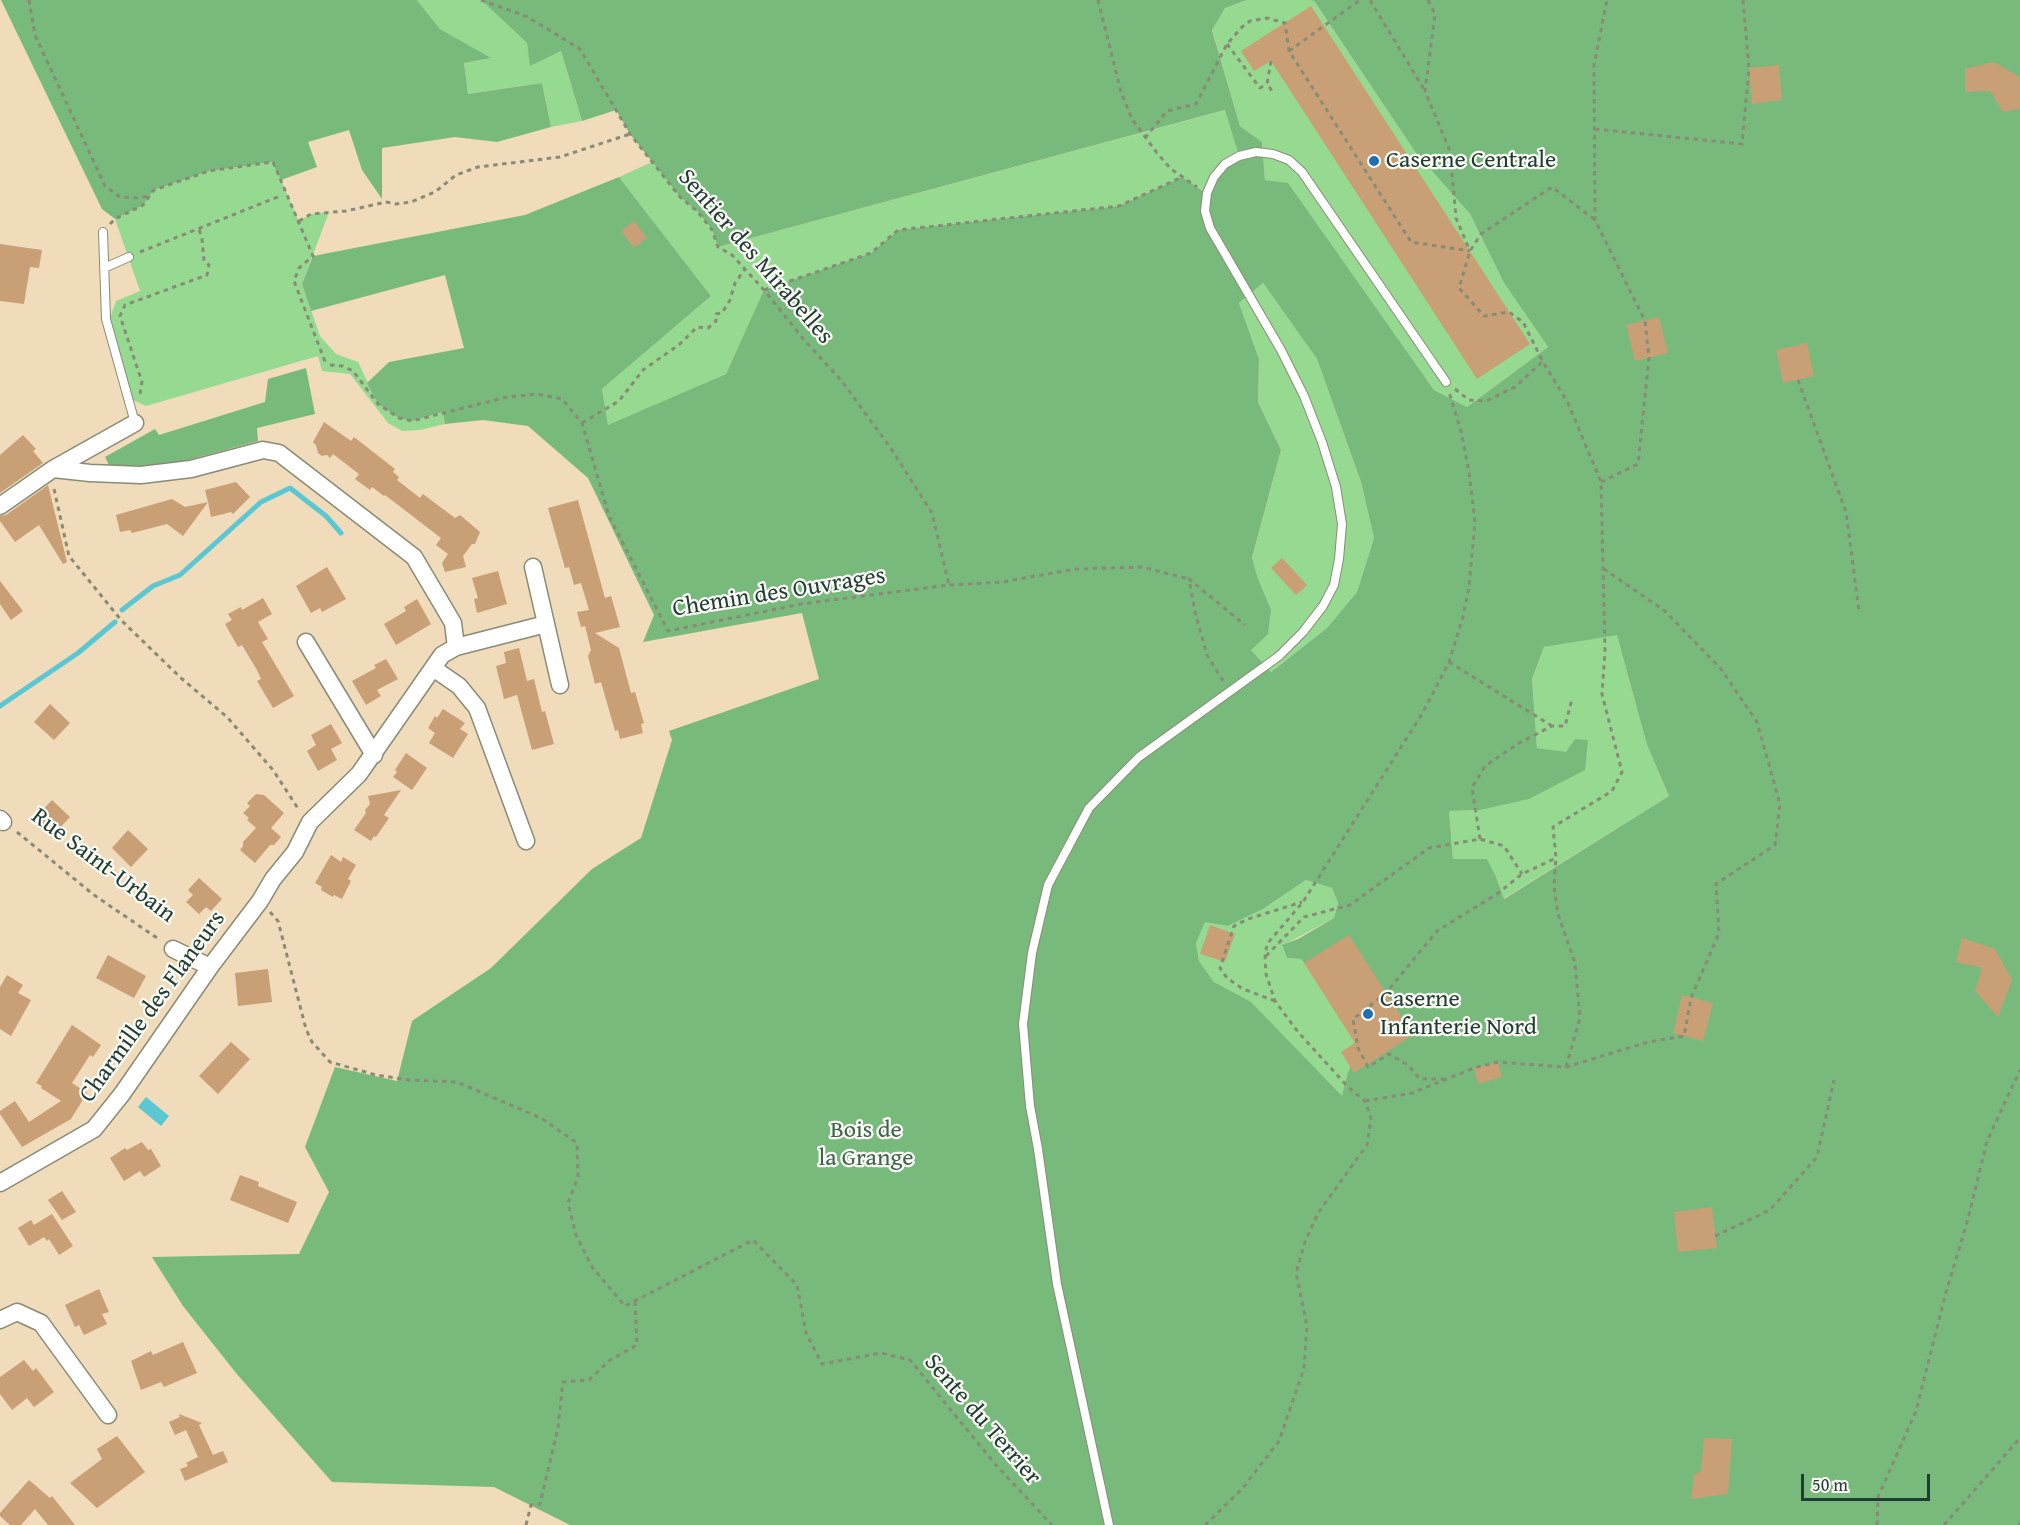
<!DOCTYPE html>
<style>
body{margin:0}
#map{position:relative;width:2020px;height:1525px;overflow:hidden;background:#f0dbba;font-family:"Gentium Book Plus",serif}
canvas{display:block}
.scale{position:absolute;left:1801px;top:1474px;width:129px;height:27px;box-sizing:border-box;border:3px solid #1f3d34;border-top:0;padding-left:8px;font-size:18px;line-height:21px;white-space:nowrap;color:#1f3d34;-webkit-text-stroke:4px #fdfcf7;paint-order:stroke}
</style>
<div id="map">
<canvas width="2020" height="1525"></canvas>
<div class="scale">50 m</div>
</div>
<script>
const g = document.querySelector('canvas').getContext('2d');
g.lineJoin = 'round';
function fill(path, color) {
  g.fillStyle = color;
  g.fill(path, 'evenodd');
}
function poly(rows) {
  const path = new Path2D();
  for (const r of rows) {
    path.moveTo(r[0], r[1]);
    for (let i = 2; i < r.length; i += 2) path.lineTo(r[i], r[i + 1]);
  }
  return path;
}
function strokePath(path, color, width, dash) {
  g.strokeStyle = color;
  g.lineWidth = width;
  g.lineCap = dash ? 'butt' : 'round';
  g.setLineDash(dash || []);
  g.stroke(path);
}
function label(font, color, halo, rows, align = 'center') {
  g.font = font + ' "Gentium Book Plus",serif';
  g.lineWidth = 4.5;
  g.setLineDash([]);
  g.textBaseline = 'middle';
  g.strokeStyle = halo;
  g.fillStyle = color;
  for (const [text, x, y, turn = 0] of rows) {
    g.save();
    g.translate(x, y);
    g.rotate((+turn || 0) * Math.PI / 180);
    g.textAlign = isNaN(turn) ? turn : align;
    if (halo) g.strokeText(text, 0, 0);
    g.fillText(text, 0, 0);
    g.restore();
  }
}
fill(poly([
 [417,0,481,0,527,43,561,51,582,121,551,127,542,83,468,94,464,63,490,58,440,29],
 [1247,0,1313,0,1416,153,1470,214,1504,283,1548,347,1467,407,1434,390,1288,184,1265,180,1262,142,1240,126,1212,29,1225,8],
 [1226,110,1239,156,1207,193,1182,177,1119,206,898,230,871,253,764,291,726,374,608,426,602,389,711,296,619,177,652,162,680,197,698,212,712,231,718,247],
 [273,162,299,221,311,214,329,212,302,284,320,336,336,354,358,362,378,404,412,421,444,412,445,424,420,430,402,431,388,423,350,374,322,371,318,356,146,406,133,400,110,318,116,301,140,291,115,219,143,205,154,190,209,171],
 [1263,283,1317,359,1361,482,1374,538,1357,592,1327,628,1271,672,1251,650,1258,579,1252,559,1281,450,1258,402,1259,359,1239,303],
 [1617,634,1647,745,1669,796,1503,899,1496,877,1453,859,1449,811,1480,810,1567,753,1537,748,1532,679,1544,647],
 [1306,880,1332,888,1338,903,1334,918,1282,946,1287,958,1301,959,1328,994,1360,1042,1347,1075,1342,1097,1251,1003,1214,982,1199,961,1196,943,1205,921,1228,926,1263,909]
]), '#96da92');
fill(poly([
 [1,0,417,0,440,29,491,58,464,63,468,94,542,83,551,127,497,142,455,137,382,148,382,199,362,170,349,130,308,142,317,167,281,180,272,162,209,171,154,190,143,205,115,219,102,209],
 [481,0,1247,0,1225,8,1212,30,1240,126,1262,142,1265,180,1288,183,1434,390,1467,407,1548,347,1504,283,1470,214,1416,153,1314,1,1311,0,2020,0,2020,1525,570,1525,494,1487,332,1482,236,1373,183,1306,152,1257,299,1254,329,1192,305,1147,335,1067,397,1081,412,1021,491,968,592,869,641,838,672,740,669,731,819,679,802,613,643,642,654,615,588,478,528,426,483,420,445,424,443,412,412,421,399,418,378,404,367,383,389,362,464,348,445,275,311,311,302,284,313,256,525,215,619,177,711,296,602,389,608,425,726,374,764,290,871,253,898,230,1119,206,1182,177,1206,193,1214,177,1239,156,1225,110,718,247,712,230,698,212,680,197,630,134,616,110,582,121,561,51,530,66,527,43],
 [1263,283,1317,359,1361,482,1374,538,1357,592,1327,628,1271,672,1251,650,1268,634,1271,610,1258,579,1252,558,1281,450,1258,402,1259,359,1239,303],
 [1617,635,1647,745,1669,796,1504,899,1496,877,1487,859,1453,859,1449,811,1480,810,1529,799,1585,770,1588,740,1575,739,1566,752,1537,748,1532,679,1544,647],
 [1306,880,1332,888,1338,903,1334,918,1298,939,1282,945,1287,958,1301,959,1328,994,1360,1042,1347,1075,1342,1096,1251,1002,1214,982,1199,961,1196,943,1205,922,1228,926,1263,909],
 [306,368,315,414,257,428,258,441,188,460,140,469,111,469,105,457,155,429,159,435,265,402,268,379]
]), '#78ba7c');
fill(poly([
 [146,1097,169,1116,161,1126,138,1107]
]), '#5ac7d3');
strokePath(poly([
 [122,610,153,586,180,575,261,502,290,488,326,516,341,533],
 [0,706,78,653,115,622]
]), '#5ac7d3', 5);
fill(poly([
 [1311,6,1530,344,1477,379,1271,61,1254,71,1241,51],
 [1994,62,2020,77,2020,109,2003,112,1990,91,1965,92,1965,69],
 [1779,65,1782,100,1752,104,1749,68],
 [634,221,647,238,634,248,621,231],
 [0,244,42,250,39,268,30,267,24,304,0,301],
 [1659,317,1668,353,1635,361,1626,325],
 [1807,343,1814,376,1783,383,1776,350],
 [324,422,351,441,354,437,395,469,393,472,399,477,397,480,420,498,423,494,455,518,460,515,480,532,475,544,472,544,463,556,466,567,445,572,442,563,448,554,436,545,441,538,385,495,384,496,372,487,370,490,355,479,359,474,333,454,330,458,327,455,322,456,318,453,316,445,313,442],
 [23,435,36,449,33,451,43,463,0,493,0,455],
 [236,482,250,497,233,514,231,512,211,517,208,502,183,536,167,524,132,533,130,530,120,532,116,515,172,499,185,507,208,502,205,490],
 [48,485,67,562,63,564,39,525,15,542,0,521,0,516,6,515],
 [578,500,605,598,611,596,620,627,595,633,619,648,631,693,635,692,644,723,641,724,643,733,620,739,618,730,615,731,601,682,595,684,588,656,591,650,585,626,581,627,577,612,589,610,581,583,574,585,569,567,565,568,548,508],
 [1282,558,1307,585,1296,595,1271,568],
 [327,567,346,599,322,612,320,608,311,613,296,586],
 [498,571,507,604,477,613,474,599,478,598,472,578],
 [0,581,23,611,11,620,0,604],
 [263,598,272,614,258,622,268,639,262,642,294,696,273,708,257,681,261,679,257,670,242,645,238,647,225,624,232,620,228,614,241,607,242,610],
 [417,599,431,624,396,645,384,624,406,611,404,607],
 [519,648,527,681,534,679,542,712,545,711,554,744,532,750,517,695,504,699,496,666,506,663,504,652],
 [386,659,398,679,377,690,381,696,366,705,352,681,376,668,374,665],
 [50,704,70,723,54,740,34,722],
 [443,709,465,723,460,729,468,734,453,758,429,743,435,733,428,728,435,716,437,718],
 [331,724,342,743,331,749,337,760,318,771,307,751,316,745,311,735],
 [406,753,427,768,412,790,393,777,397,772,395,770],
 [401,790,384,815,389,818,376,837,374,836,371,841,354,830,366,813,365,810,370,804,368,796],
 [256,794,264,795,284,813,271,828,281,837,274,845,270,845,255,863,240,850,243,846,243,842,256,828,247,820,249,818,243,813,250,806,247,803],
 [52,800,70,817,53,835,35,818],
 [128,830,148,849,131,867,112,848],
 [331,855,341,862,343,857,356,865,348,879,351,881,342,899,334,895,333,897,321,890,322,887,315,883],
 [199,878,222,899,211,911,206,907,199,914,186,902,193,895,188,890],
 [1210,925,1235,934,1225,962,1200,954],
 [1349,935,1413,1035,1354,1073,1341,1052,1355,1043,1304,963],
 [1962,938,1995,949,2012,980,1998,1017,1975,991,1982,968,1956,962],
 [108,955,146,976,134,998,96,978],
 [268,969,272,1002,238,1006,235,973],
 [7,975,23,985,18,993,31,1000,11,1036,0,1029,0,987],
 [1682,995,1713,1003,1703,1041,1673,1033],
 [72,1025,101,1045,93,1057,90,1055,72,1083,87,1093,71,1119,22,1147,0,1114,0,1111,15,1101,29,1122,61,1101,41,1088,42,1086,36,1083],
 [231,1042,250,1059,218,1094,199,1076],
 [1498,1062,1502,1077,1478,1084,1474,1068],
 [142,1142,148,1150,151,1149,161,1166,144,1177,140,1171,124,1181,110,1158,125,1148,127,1150],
 [240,1175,259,1182,258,1186,297,1202,288,1223,230,1200],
 [62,1191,76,1212,62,1220,48,1200],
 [1712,1207,1717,1248,1678,1252,1674,1212],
 [52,1214,73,1246,59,1255,49,1239,47,1241,44,1237,29,1246,18,1228,31,1220,34,1225],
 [99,1289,109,1312,102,1314,107,1324,84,1335,79,1325,75,1327,65,1305],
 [183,1342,197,1373,164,1387,161,1382,141,1390,131,1361,151,1351,153,1355],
 [24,1360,33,1371,36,1368,54,1392,34,1407,27,1398,12,1410,0,1394,0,1377],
 [179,1414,202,1423,199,1425,213,1455,223,1451,228,1462,185,1481,180,1469,188,1466,186,1463,198,1457,186,1430,175,1435,169,1422,180,1417],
 [117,1436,145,1472,97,1508,70,1483,102,1459,97,1449],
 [1704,1438,1732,1439,1728,1494,1691,1499,1694,1475,1701,1471],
 [29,1480,50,1498,52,1496,75,1525,48,1525,35,1509,21,1525,10,1525,0,1516,0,1513]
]), '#c99f76');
const lane = poly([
 [103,232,106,319,135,423],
 [104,268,129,257],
 [1109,1525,1057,1284,1038,1149,1030,1106,1023,1024,1032,953,1048,885,1089,808,1139,757,1279,656,1303,632,1323,606,1334,585,1339,559,1342,524,1336,487,1322,442,1304,396,1281,350,1210,228,1205,211,1207,193,1214,177,1225,164,1239,156,1256,152,1273,154,1289,160,1302,172,1446,382]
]);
const street = poly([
 [53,469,90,473,141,475,191,469,263,450,279,453,414,557,453,623,456,647],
 [0,506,53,469,135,423],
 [533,567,560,685],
 [306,642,374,755],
 [433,668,459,686,477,708,526,841],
 [0,819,3,822],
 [173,949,210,967],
 [0,1183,94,1129,122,1094,210,967,260,901,273,879,295,852,310,822,359,774,442,655,456,647,546,624],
 [0,1320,17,1312,41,1323,108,1415]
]);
strokePath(lane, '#888c77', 10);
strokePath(street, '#888c77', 19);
strokePath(poly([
 [29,0,35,35,105,186,120,197,137,198,149,196],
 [481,0,528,17,580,49,630,134,680,197,698,212,712,230,718,247,732,255,764,290,805,341,841,380,892,450,932,513,949,585],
 [1098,0,1121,92,1132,119,1157,153,1171,169,1197,187],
 [1370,0,1425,91],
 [1428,0,1435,14,1425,91,1450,151,1456,218,1470,251],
 [1227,44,1260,88,1267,84],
 [1289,51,1360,0],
 [1271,61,1267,84,1272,91],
 [1595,129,1742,144,1749,68,1743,0],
 [1145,138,1167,111,1196,104,1227,44,1242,27,1250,21,1267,18,1285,23,1289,51,1411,242,1470,251],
 [299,221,311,214,346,211,386,202,396,204,411,202,435,192,456,175,478,167,560,157,630,134],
 [110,224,115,219,143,205,154,190,209,171,273,162,313,256,299,268,294,281,326,364],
 [140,252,280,196],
 [764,290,871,253,898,230,1119,206,1182,177],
 [330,365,343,366,353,371,378,404,399,418,412,421,507,397,537,394,562,399,582,423,609,516,668,631,801,604,949,585,1002,582,1076,569,1142,567,1189,579],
 [1798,380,1846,512,1859,611],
 [1455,389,1469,400,1486,401,1515,387,1542,362],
 [140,394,142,382,120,316,125,305,207,275,209,265,204,261,202,239,199,229],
 [582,423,619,401,643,370,680,344,697,327,708,328,716,321,716,314,722,313,730,300,735,283,745,269],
 [1601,482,1638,464,1649,358,1645,321,1595,220,1594,65,1607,0],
 [54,489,69,556,121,620,181,678,227,717,273,770,299,810],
 [1449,662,1552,726],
 [1223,681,1207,655,1195,612,1189,579,1245,625],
 [17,832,94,895,160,940],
 [1480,839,1472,788,1485,766,1519,743,1552,726,1565,726,1572,699],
 [270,912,278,921,306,1029,312,1042,330,1062,376,1075,409,1080,457,1082,541,1118,577,1143,578,1177,568,1203,576,1235,592,1267,625,1306,753,1240,797,1285,806,1333,822,1364,881,1353,910,1360,995,1464,1052,1525],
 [1266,956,1304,917,1350,905,1429,848,1480,839,1504,846,1522,874],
 [1275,1001,1243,989,1227,978,1220,968,1234,926,1248,919,1302,902],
 [1566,1067,1580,1018,1575,963,1558,914,1554,886,1556,858,1553,827,1612,791,1622,772,1602,694,1605,651,1601,482,1568,403,1543,362,1523,322,1509,312,1484,316,1459,288,1470,251,1481,234,1552,187,1595,220],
 [1445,1079,1420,1079,1408,1065,1389,1054,1368,1067,1358,1048,1353,1019,1386,993,1437,931,1497,894,1522,874,1556,858],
 [1365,1101,1412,1093,1474,1068,1498,1062,1566,1067,1648,1042,1684,1036,1691,998,1719,933,1716,884,1775,845,1780,804,1757,722,1721,669,1665,611,1604,569],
 [1715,1236,1770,1210,1817,1157,1834,1080],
 [526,1525,531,1505,540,1504,558,1428,563,1382,589,1380,610,1360,637,1345,635,1300],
 [1205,1525,1242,1489,1279,1441,1304,1368,1307,1326,1296,1273,1305,1242,1318,1213,1367,1145,1371,1118,1365,1101,1348,1087,1298,1032,1275,1001,1266,974,1265,957,1267,944,1303,902,1422,714,1449,662,1463,617,1469,587,1475,522,1469,472,1461,431,1449,392],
 [1877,1525,1878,1497,1916,1411,1945,1296,1968,1219,1987,1141,2020,1070],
 [1944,1525,2020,1438],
 [2019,1525,2020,1523]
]), '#888c77', 3, [4.5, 4.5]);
strokePath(lane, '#fff', 8);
strokePath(street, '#fff', 16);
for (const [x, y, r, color] of [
 [1374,161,6,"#1f6fb2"],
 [1368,1014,6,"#1f6fb2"]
]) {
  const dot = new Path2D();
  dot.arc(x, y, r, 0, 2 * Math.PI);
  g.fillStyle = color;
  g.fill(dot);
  strokePath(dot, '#fdfcf7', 2);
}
label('24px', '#1f3d34', '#fdfcf7', [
 ["Caserne Centrale",1386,161],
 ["Caserne",1380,1000],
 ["Infanterie Nord",1380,1028]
], 'left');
label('24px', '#1f3d34', '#fdfcf7', [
 ["Sentier des Mirabelles",755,257,49],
 ["Chemin des Ouvrages",779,593,-9],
 ["Rue Saint-Urbain",103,866,37],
 ["Charmille des Flaneurs",153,1007,-54],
 ["Sente du Terrier",982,1420,49]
]);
label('24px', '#3d644c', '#fdfcf7', [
 ["Bois de",866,1131],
 ["la Grange",866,1159]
]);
</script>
